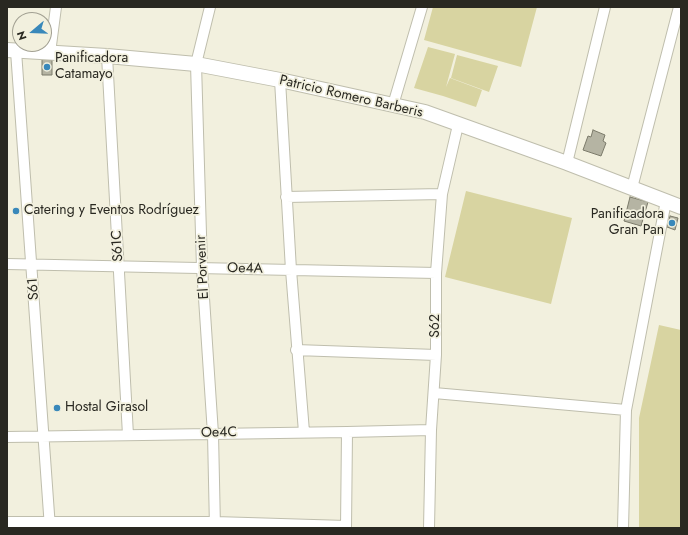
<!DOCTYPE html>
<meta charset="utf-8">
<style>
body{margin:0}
#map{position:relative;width:688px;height:535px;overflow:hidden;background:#f2f0de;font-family:Jost,sans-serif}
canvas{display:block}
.frame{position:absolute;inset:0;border:8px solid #292821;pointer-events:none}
.north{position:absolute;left:12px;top:12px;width:40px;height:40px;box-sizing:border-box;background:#f2f0de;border:1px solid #a2a092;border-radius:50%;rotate:251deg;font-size:11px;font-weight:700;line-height:16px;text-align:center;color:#292821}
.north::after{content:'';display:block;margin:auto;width:14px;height:18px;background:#3988ba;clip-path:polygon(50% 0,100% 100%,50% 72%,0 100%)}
</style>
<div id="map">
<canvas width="688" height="535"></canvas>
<div class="frame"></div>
<div class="north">N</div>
</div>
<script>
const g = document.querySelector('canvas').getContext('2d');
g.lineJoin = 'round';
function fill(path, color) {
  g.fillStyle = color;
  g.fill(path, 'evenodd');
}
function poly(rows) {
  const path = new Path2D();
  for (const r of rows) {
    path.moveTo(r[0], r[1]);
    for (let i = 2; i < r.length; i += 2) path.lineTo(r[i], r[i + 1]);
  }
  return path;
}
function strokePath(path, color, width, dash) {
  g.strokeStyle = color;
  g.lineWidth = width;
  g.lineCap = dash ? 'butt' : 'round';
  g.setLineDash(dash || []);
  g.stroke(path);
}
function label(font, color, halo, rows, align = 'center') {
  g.font = font + ' Jost,sans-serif';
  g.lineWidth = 3.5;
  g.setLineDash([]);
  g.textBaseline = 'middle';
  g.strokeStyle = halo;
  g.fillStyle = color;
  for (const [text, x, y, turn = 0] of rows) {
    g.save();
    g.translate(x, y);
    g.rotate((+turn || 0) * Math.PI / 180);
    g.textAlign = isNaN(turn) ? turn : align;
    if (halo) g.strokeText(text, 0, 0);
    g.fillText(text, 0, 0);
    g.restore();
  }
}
fill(poly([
 [433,7,537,7,521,67,424,40],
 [428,47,455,54,446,87,450,78,482,90,476,107,443,96,414,88],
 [457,55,498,66,489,92,451,78],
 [466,191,572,218,551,304,445,277],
 [659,325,681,330,681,528,639,528,639,418]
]), '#d8d4a1');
const building = poly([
 [42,59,52,60,52,75,42,75,42,59],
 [593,130,605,135,603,141,606,143,601,156,583,150,588,136,591,137,593,130],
 [630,197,648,202,641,226,624,221,630,197],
 [670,216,678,218,675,230,667,227,670,216]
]);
fill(building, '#b5b4a3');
strokePath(building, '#7b7a6a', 1);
const street = poly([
 [210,7,196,64,202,268,213,434,215,528],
 [16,51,50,528],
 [50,53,56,7],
 [107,56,128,435],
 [280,80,291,270,304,432],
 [393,105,422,7],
 [567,163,605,7],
 [632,188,679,7],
 [286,197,442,194],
 [7,264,436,273],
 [296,350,436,355],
 [434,393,626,410],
 [7,437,347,432,431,430],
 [7,522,215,522,346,526],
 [346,528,347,432],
 [429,528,431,430,436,355,436,273,442,194,458,125],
 [623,528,626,410,666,201]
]);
const secondary = poly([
 [7,50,107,56,196,64,280,80,425,112,567,163,681,207]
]);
strokePath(street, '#bfbead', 12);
strokePath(secondary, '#bfbead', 16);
strokePath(street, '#fff', 10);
strokePath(secondary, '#fff', 14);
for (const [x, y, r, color] of [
 [47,67,4,"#3988ba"],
 [16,211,4,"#3988ba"],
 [672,223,4,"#3988ba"],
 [57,408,4,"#3988ba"]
]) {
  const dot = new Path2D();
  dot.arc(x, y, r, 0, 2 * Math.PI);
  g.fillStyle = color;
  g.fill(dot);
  strokePath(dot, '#f2f0de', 1.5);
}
label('14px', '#292821', '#f2f0de', [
 ["Panificadora",55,59],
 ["Catamayo",55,75],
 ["Catering y Eventos Rodríguez",24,211],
 ["Panificadora",664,215,"right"],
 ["Gran Pan",664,231,"right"],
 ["Hostal Girasol",65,408]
], 'left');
label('14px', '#292821', '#f2f0de', [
 ["Patricio Romero Barberis",351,97,13],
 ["S61C",118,246,-93],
 ["El Porvenir",203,267,-93],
 ["Oe4A",245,269,1],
 ["S61",34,289,-94],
 ["S62",436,326,-90],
 ["Oe4C",219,433,-1]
]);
</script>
